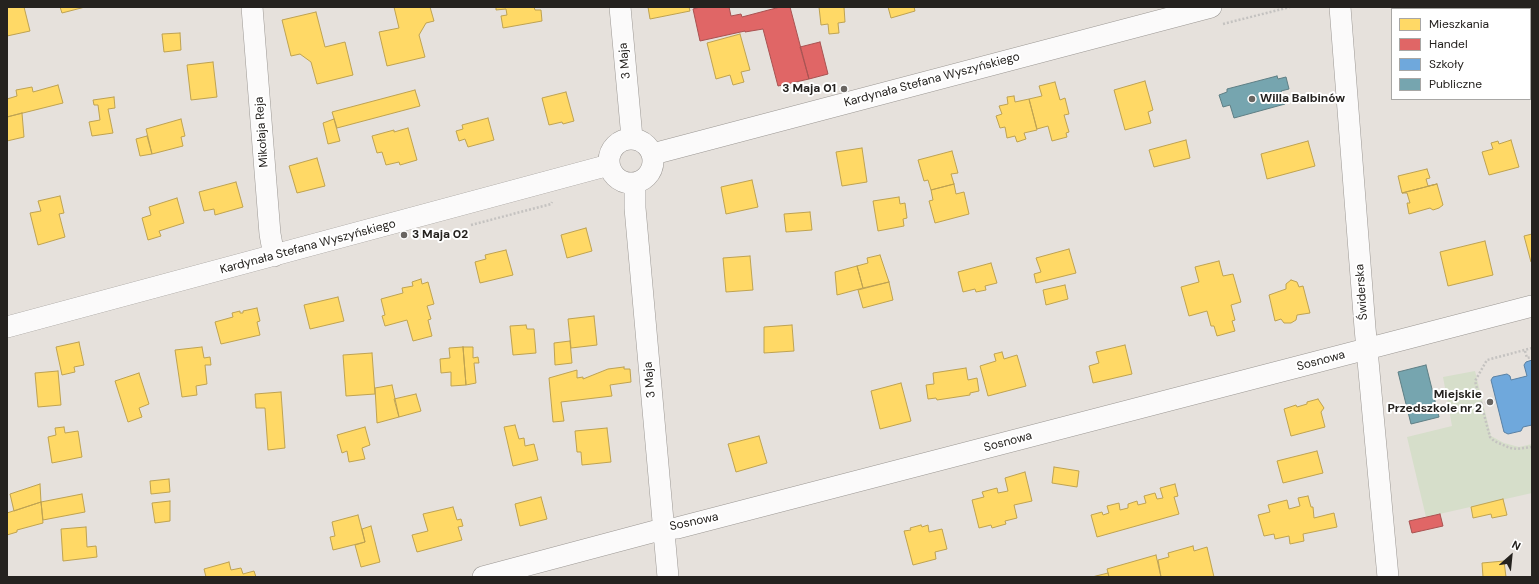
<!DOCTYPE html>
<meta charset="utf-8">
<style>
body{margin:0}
#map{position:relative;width:1539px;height:584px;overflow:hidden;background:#e6e1dc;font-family:"DM Sans",sans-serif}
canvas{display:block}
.frame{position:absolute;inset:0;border:8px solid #25221f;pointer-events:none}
.legend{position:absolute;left:1391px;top:8px;width:140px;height:92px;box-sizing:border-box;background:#fff;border:1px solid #a8a7a5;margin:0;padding:5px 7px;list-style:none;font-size:12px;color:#25221f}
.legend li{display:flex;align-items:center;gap:8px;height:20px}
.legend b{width:20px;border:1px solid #a8a7a5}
.north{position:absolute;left:1491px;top:536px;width:40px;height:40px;-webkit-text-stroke:3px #fff;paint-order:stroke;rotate:27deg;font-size:11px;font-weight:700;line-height:16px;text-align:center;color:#25221f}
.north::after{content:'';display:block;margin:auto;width:14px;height:18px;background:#25221f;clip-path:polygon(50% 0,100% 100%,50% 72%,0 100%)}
</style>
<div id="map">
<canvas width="1539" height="584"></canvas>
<div class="frame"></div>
<ul class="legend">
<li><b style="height:11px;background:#ffd966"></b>Mieszkania</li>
<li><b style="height:11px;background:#e06666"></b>Handel</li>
<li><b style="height:11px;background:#6fa8dc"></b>Szkoły</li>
<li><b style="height:11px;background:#76a5af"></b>Publiczne</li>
</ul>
<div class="north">N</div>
</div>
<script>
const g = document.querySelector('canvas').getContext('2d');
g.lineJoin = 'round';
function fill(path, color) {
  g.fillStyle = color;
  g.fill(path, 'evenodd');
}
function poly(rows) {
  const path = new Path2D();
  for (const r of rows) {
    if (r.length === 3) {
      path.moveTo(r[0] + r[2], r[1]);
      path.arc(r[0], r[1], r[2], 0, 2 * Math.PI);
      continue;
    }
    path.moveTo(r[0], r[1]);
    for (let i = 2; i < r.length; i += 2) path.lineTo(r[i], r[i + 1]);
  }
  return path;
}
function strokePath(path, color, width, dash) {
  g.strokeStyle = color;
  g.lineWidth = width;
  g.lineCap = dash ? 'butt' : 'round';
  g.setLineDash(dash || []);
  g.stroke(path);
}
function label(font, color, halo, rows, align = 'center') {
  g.font = font + ' "DM Sans",sans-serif';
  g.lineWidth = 4;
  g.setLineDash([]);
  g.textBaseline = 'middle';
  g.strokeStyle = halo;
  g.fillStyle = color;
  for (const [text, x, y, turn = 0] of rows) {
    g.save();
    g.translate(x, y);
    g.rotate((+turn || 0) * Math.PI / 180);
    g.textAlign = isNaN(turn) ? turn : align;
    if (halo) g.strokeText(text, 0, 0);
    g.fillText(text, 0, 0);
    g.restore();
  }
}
fill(poly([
 [1475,371,1491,436,1504,443,1519,447,1532,444,1532,493,1426,517,1407,437,1452,426,1443,377]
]), '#d6deca');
const homes = poly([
 [7,7,24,7,30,31,7,36,7,7],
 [57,7,85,7,62,13,60,7,57,7],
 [394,7,430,7,434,21,426,23,419,35,425,57,387,66,379,32,399,28,394,7],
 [496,7,534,7,535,10,541,10,542,21,503,28,501,16,507,15,506,9,496,10,496,7],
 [648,7,689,7,690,11,650,19,648,7],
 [819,7,844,7,845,22,838,23,839,33,829,34,828,24,821,25,819,7],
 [888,7,914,7,915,11,891,18,888,7],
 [316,12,325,47,345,42,353,75,317,84,311,62,300,54,291,56,282,20,316,12],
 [180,33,181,50,164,52,162,34,180,33],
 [740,34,750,70,741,72,744,82,733,85,730,75,716,79,707,43,740,34],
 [213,62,217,97,191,100,187,65,213,62],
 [1145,81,1153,110,1148,112,1151,123,1125,130,1114,90,1145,81],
 [1055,82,1060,100,1065,98,1069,114,1064,115,1069,132,1066,133,1067,137,1052,141,1048,126,1037,129,1029,99,1042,96,1039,86,1055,82],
 [58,85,63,103,7,117,7,99,17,96,16,90,32,87,33,92,58,85],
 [415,90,420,106,337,128,332,112,415,90],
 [566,92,574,121,563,124,562,122,549,125,542,98,566,92],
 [1014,96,1015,102,1029,99,1037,130,1024,133,1026,139,1017,142,1015,136,1007,138,1005,127,1000,128,996,116,1002,114,999,106,1008,104,1007,97,1014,96],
 [114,97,115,108,108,109,113,133,92,136,89,122,100,120,98,105,94,105,93,100,114,97],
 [22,113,24,137,7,141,7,117,22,113],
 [488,118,494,140,468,147,465,139,459,141,456,131,463,129,462,125,488,118],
 [181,119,185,136,181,137,183,146,152,154,146,129,181,119],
 [334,119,340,141,328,144,323,123,334,119],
 [408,128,417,160,400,165,399,162,386,165,382,152,377,153,372,136,394,130,394,132,408,128],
 [147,136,152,154,140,156,136,139,147,136],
 [1186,140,1190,158,1154,167,1149,150,1186,140],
 [1511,140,1519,167,1489,175,1482,152,1493,149,1491,143,1498,141,1499,144,1511,140],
 [1308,141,1315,166,1267,179,1261,154,1308,141],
 [862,148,867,182,842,186,836,152,862,148],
 [952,151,958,173,951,174,954,184,931,190,928,180,924,181,918,160,952,151],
 [317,158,325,186,297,193,289,166,317,158],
 [1427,169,1430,178,1426,179,1428,186,1437,184,1402,193,1398,176,1427,169],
 [752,180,758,207,726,214,721,187,752,180],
 [236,182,243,207,215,215,214,209,204,211,199,192,236,182],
 [954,184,956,194,964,192,969,214,935,223,929,201,933,200,931,190,954,184],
 [1437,184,1443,205,1439,208,1433,210,1430,208,1409,214,1407,203,1410,203,1407,193,1402,193,1437,184],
 [60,196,64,213,59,214,65,237,38,245,30,213,41,211,38,201,60,196],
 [899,197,900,204,905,203,907,218,903,219,904,226,878,231,873,201,899,197],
 [177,198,184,223,159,231,161,236,148,240,142,218,151,215,149,207,177,198],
 [810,212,812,230,786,232,784,214,810,212],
 [586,228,592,251,567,258,561,235,586,228],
 [1532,234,1532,262,1531,262,1524,236,1532,234],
 [1485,241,1493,275,1448,286,1440,252,1485,241],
 [1069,249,1076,273,1036,283,1034,274,1041,272,1036,258,1069,249],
 [506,250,513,275,480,283,475,262,486,259,485,255,506,250],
 [880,255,889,282,863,288,857,266,868,263,867,258,880,255],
 [750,256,753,290,726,292,723,258,750,256],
 [1219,261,1223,276,1233,274,1241,302,1231,305,1235,320,1232,321,1235,331,1217,336,1214,326,1211,326,1207,311,1189,316,1181,287,1199,282,1195,267,1219,261],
 [991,263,997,283,985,286,986,290,976,292,975,289,963,292,958,272,991,263],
 [857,266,863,288,837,295,835,272,857,266],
 [421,279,422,284,428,282,434,304,427,306,431,319,428,320,432,336,413,341,407,320,385,326,382,316,385,315,381,299,403,293,402,288,413,286,412,282,421,279],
 [1291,280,1297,282,1299,287,1303,286,1310,313,1297,315,1296,320,1291,323,1284,323,1281,319,1275,321,1269,295,1286,289,1286,284,1291,280],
 [889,282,893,300,863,308,858,290,889,282],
 [1065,285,1068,299,1046,305,1043,290,1065,285],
 [338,297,344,321,310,329,304,305,338,297],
 [257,308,260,321,257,322,260,335,221,344,215,322,233,317,232,313,240,311,240,313,243,313,243,311,257,308],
 [594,316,597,345,571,348,568,319,594,316],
 [526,325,527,329,534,329,536,353,513,355,510,326,526,325],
 [792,325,794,351,764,353,764,327,792,325],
 [570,341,572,363,555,365,554,343,570,341],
 [79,342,84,365,74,367,75,372,62,375,56,347,79,342],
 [1125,345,1132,374,1093,383,1089,366,1099,363,1096,352,1125,345],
 [202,347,204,358,210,357,211,365,205,365,207,384,196,386,197,395,182,397,175,350,202,347],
 [463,347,473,347,473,358,478,357,479,363,474,363,476,383,466,385,463,347],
 [463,347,466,385,451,386,451,372,441,373,440,359,450,358,449,348,463,347],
 [1002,352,1004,359,1017,355,1026,386,988,396,980,366,996,361,994,354,1002,352],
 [372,353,375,394,346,396,343,355,372,353],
 [624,367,624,369,630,369,631,382,610,385,612,396,561,402,564,421,553,422,549,378,577,370,577,378,583,377,583,379,608,369,624,367],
 [966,368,968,380,977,378,979,391,970,393,970,395,937,400,936,398,928,399,926,385,934,384,933,373,966,368],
 [58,371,61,405,38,407,35,373,58,371],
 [139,373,149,404,139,408,142,417,128,422,115,381,139,373],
 [901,383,911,421,880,429,871,391,901,383],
 [392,385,399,417,377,423,375,388,392,385],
 [281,392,285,448,268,450,265,408,256,408,255,394,281,392],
 [416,394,421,411,399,417,394,399,416,394],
 [1318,399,1324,408,1321,412,1325,427,1291,436,1284,409,1296,405,1297,407,1307,404,1307,402,1318,399],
 [515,425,519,439,524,438,525,446,534,444,538,460,513,466,504,427,515,425],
 [64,427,65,433,78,431,82,457,52,463,48,437,56,435,55,428,64,427],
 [365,427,370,445,362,448,365,459,349,462,347,451,342,453,337,435,365,427],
 [607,428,611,462,582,465,581,452,577,452,575,431,607,428],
 [759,436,767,463,736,472,728,444,759,436],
 [1317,451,1323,473,1283,483,1277,461,1317,451],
 [1054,467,1079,471,1077,487,1052,483,1054,467],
 [1025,472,1032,501,1014,505,1017,518,1005,521,1006,524,992,528,991,525,979,528,972,500,984,497,982,492,997,488,998,493,1008,491,1005,478,1025,472],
 [169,479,170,492,151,494,150,481,169,479],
 [40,484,41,502,14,511,10,494,40,484],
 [1175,484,1178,496,1174,497,1179,514,1097,537,1091,515,1102,512,1103,515,1109,513,1107,506,1119,503,1120,510,1128,508,1128,504,1137,501,1138,505,1146,503,1144,496,1155,493,1157,499,1163,498,1160,488,1175,484],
 [82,494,85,512,43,520,41,502,82,494],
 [1308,496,1311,507,1313,507,1314,518,1334,513,1337,527,1303,534,1304,541,1290,544,1289,536,1275,539,1274,534,1264,536,1258,515,1270,512,1268,505,1287,500,1289,509,1300,506,1298,498,1308,496],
 [541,497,547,519,520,526,515,504,541,497],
 [1503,499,1507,515,1492,518,1491,514,1473,518,1471,507,1503,499],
 [170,501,170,521,155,523,152,503,170,501],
 [41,502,43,523,17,530,17,532,7,535,7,513,41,502],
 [453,507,457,520,461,519,463,526,458,527,462,540,417,552,412,535,428,531,423,514,453,507],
 [358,515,365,542,333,550,330,537,335,536,332,522,358,515],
 [921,525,922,527,928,525,929,532,942,529,947,549,935,552,936,559,913,565,904,531,911,530,910,528,921,525],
 [371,526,380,562,361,567,355,545,365,542,362,529,371,526],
 [86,527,87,547,96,546,97,557,63,561,61,529,86,527],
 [1193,546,1194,551,1207,547,1214,577,1161,577,1158,560,1169,557,1168,553,1193,546],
 [1156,555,1161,577,1109,577,1107,569,1156,555],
 [1504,561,1506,577,1483,577,1482,563,1504,561],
 [229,562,231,570,241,568,243,574,254,571,256,577,206,577,204,569,229,562],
 [1108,573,1109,577,1092,577,1108,573]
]);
fill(homes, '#ffd966');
strokePath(homes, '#bea251', 1);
const shops = poly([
 [700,7,729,7,731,16,741,14,742,17,780,7,790,7,809,79,778,86,763,29,745,32,745,31,700,41,693,9,700,7],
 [820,42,828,74,809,79,800,47,820,42],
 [1440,514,1443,526,1412,533,1409,521,1440,514]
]);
fill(shops, '#e06666');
strokePath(shops, '#a85251', 1);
const schools = poly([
 [1532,360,1532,425,1523,427,1521,431,1508,434,1504,432,1491,380,1493,377,1507,374,1510,376,1511,380,1527,376,1524,365,1526,362,1532,360]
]);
fill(schools, '#6fa8dc');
strokePath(schools, '#5980a3', 1);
const public = poly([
 [1277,76,1278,79,1286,77,1289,89,1281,91,1285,104,1234,118,1230,105,1223,107,1219,95,1227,92,1227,89,1277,76],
 [1426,365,1439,417,1411,424,1398,372,1426,365]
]);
fill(public, '#76a5af');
strokePath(public, '#5e7e84', 1);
const minor = poly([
 [252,7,270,234,274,256],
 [620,7,632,138],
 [1340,7,1365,328,1388,577],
 [631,161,22],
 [653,154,1211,7],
 [635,183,635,208,668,577],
 [7,327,609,165],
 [483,577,663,529,677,528,1532,306]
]);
strokePath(minor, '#9b9793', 22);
strokePath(poly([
 [1223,24,1290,7],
 [471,225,551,204,552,202],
 [1532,348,1487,360,1475,381,1490,437,1494,441,1510,448,1517,449,1532,447],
 [1525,351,1527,358,1532,357],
 [1481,404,1496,400]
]), '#c4c2c0', 2.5, [2, 2]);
strokePath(minor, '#fbfafa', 21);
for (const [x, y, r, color] of [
 [844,89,4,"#696561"],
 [1252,99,4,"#696561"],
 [404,235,4,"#696561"],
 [1490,402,4,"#696561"]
]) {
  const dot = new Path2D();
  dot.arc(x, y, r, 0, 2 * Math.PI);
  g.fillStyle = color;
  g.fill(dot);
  strokePath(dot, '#fff', 1.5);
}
label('12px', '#25221f', '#fff', [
 ["3 Maja",625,61,-95],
 ["Kardynała Stefana Wyszyńskiego",932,80,-15],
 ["Mikołaja Reja",262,132,-94],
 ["Kardynała Stefana Wyszyńskiego",308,247,-15],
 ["Świderska",1362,292,-94],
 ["Sosnowa",1321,361,-15],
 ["3 Maja",650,380,-95],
 ["Sosnowa",1008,442,-15],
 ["Sosnowa",694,522,-12]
]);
label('bold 12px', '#25221f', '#fff', [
 ["3 Maja 01",836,89],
 ["Willa Balbinów",1260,99,"left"],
 ["3 Maja 02",412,235,"left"],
 ["Miejskie",1482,395],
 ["Przedszkole nr 2",1482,409]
], 'right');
</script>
